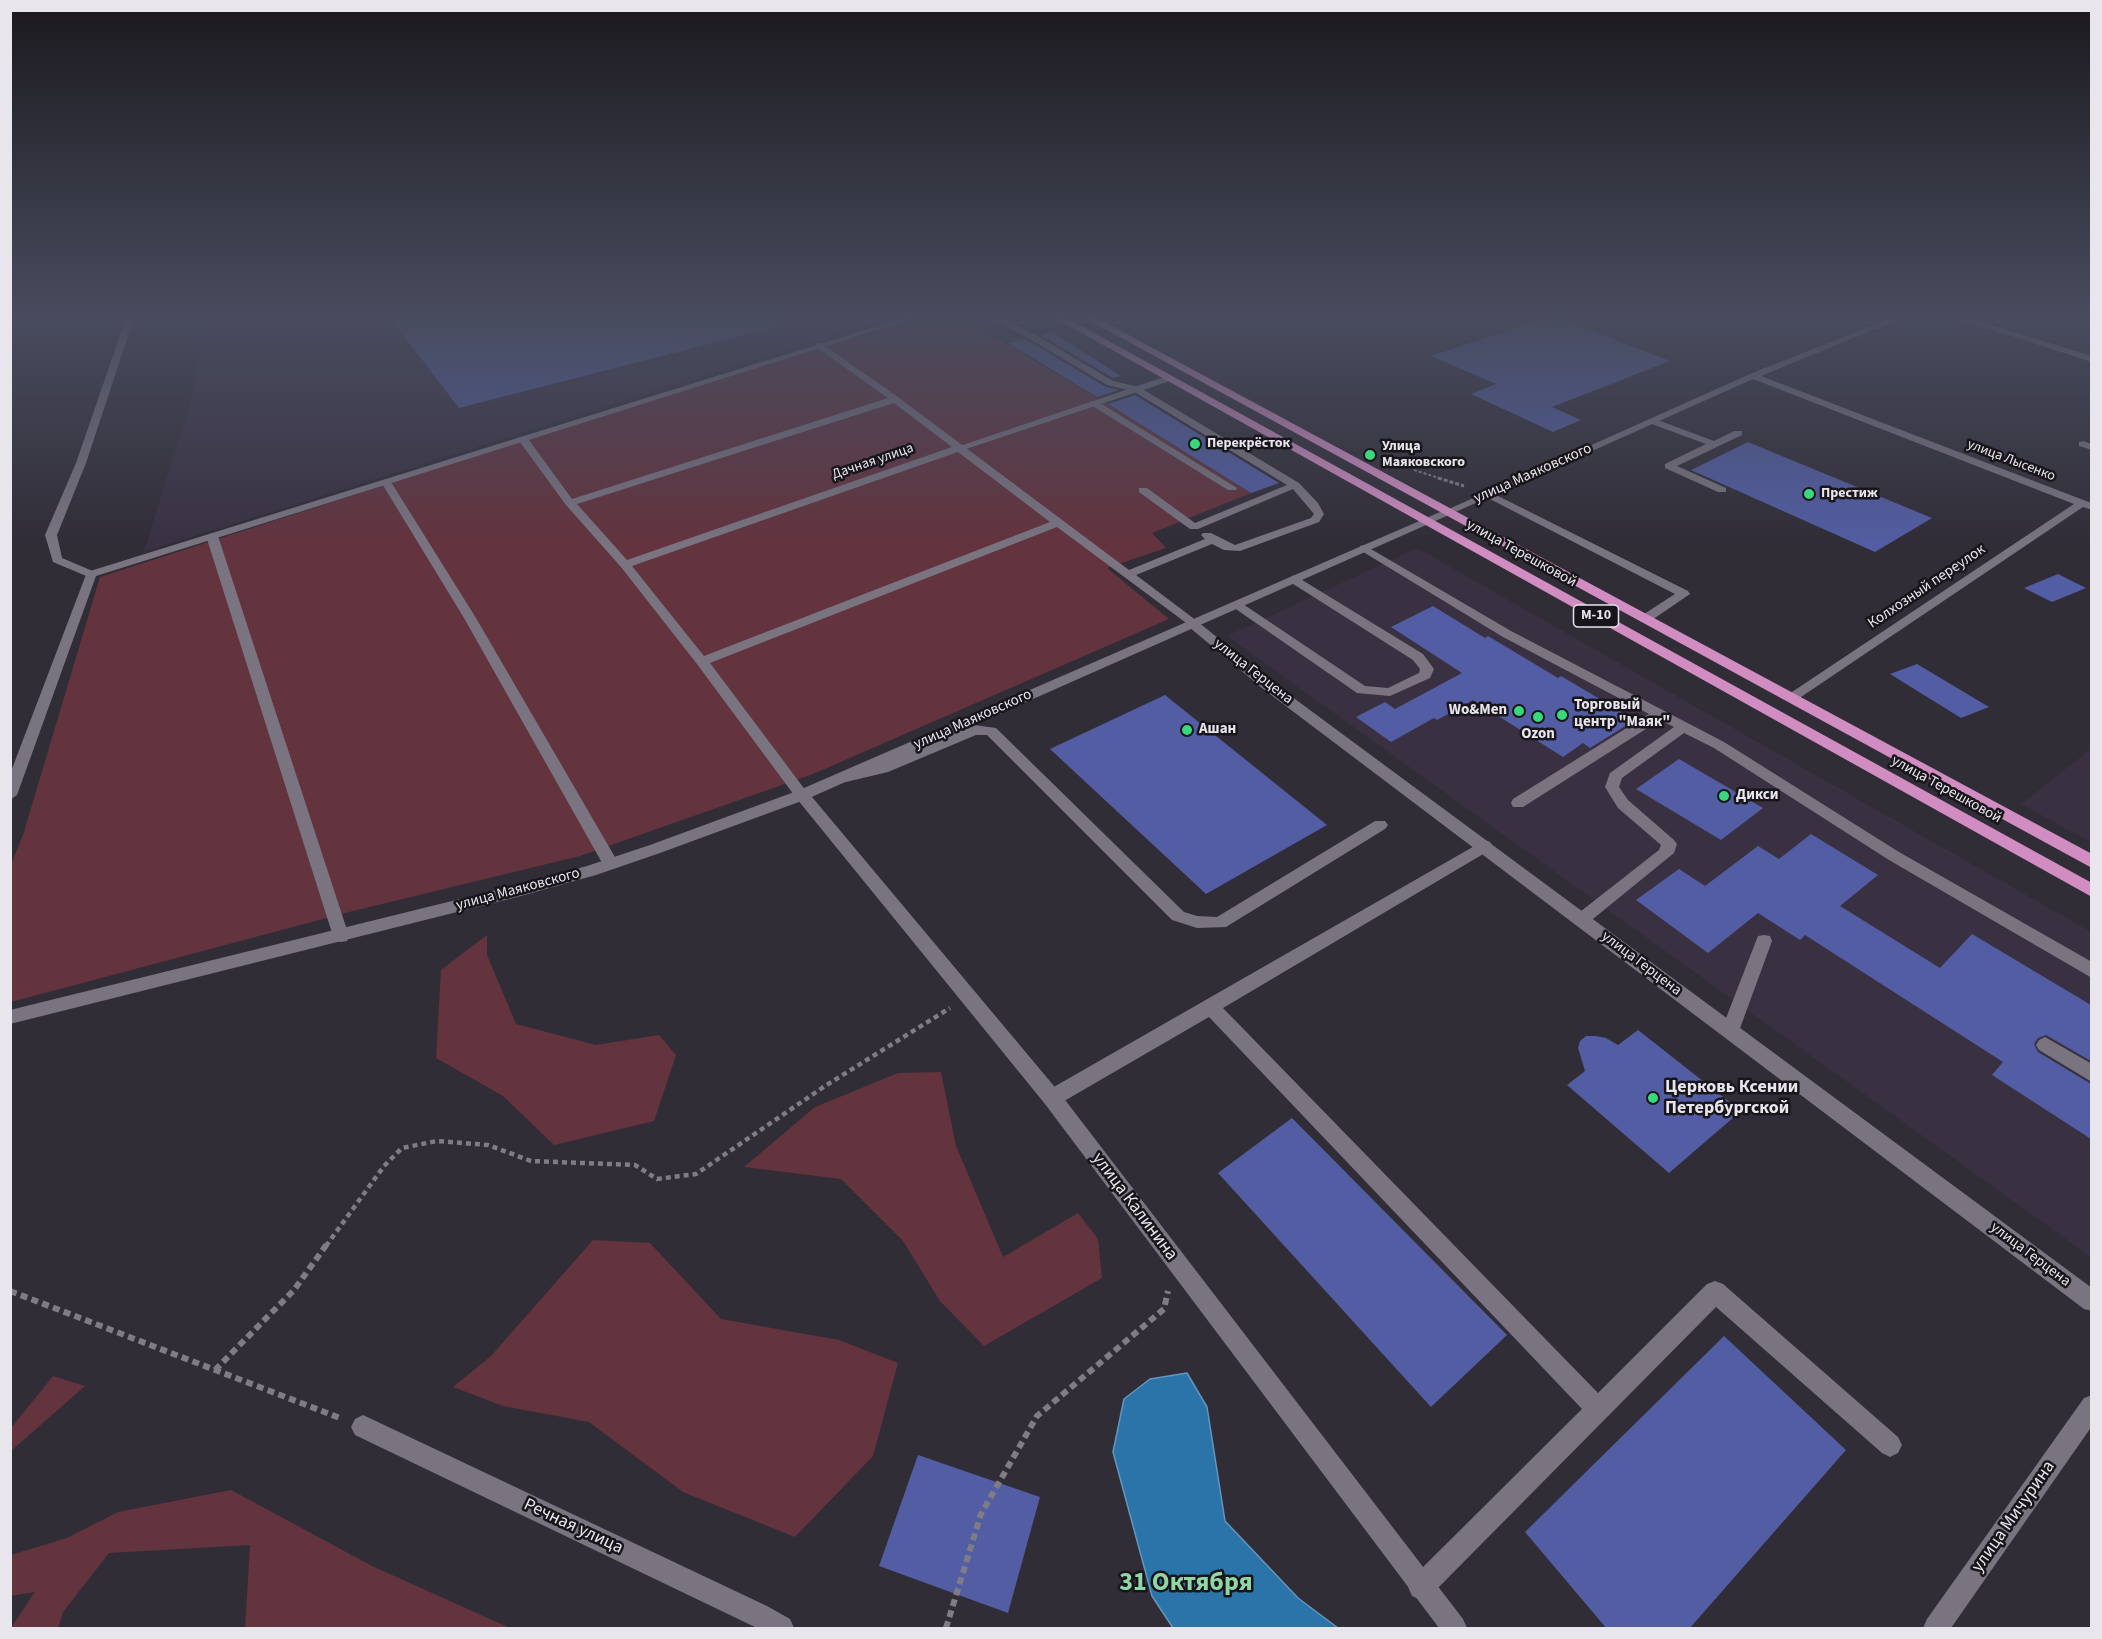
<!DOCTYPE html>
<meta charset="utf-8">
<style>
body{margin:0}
#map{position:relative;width:2102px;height:1639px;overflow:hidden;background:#312d37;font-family:"Source Sans 3",sans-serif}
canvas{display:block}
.frame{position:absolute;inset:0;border:12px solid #e8e5ec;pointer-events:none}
</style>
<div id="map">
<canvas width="2102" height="1639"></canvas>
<div class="frame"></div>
</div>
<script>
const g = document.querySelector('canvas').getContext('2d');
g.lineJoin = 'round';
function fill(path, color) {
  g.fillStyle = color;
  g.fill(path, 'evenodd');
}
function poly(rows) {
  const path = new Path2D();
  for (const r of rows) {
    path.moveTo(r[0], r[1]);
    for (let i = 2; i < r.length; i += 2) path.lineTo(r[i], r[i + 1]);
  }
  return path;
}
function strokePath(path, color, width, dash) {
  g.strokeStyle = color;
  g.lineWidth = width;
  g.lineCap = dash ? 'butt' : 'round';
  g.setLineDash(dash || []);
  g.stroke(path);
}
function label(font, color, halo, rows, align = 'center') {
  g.font = font + ' "Source Sans 3",sans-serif';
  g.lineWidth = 5;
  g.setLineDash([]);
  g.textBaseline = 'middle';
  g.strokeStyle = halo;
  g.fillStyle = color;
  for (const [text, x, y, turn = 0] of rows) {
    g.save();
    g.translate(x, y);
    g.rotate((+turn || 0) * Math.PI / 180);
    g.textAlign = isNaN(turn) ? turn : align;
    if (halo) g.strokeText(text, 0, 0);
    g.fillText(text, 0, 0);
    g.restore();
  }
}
fill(poly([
 [209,318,887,318,144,552,189,406],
 [1417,548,2091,932,2091,1257,1227,636],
 [2091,749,2091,842,2021,804]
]), '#393142');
fill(poly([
 [920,318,963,318,1111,406,1251,493,1152,533,1166,548,1107,568,1169,619,813,774,580,856,353,911,11,1002,10,867,23,835,100,577,531,438],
 [487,935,487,955,516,1024,596,1045,659,1035,676,1055,654,1121,554,1145,503,1096,436,1058,441,970],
 [941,1072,956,1146,1003,1257,1078,1213,1098,1239,1102,1278,984,1346,940,1301,903,1241,841,1179,744,1167,815,1107,898,1073],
 [593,1240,650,1243,721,1319,839,1340,898,1363,873,1456,795,1537,683,1492,589,1422,503,1406,453,1387,491,1356],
 [53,1376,85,1386,11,1451,11,1428],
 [231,1490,372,1566,510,1628,245,1628,250,1545,109,1553,63,1612,58,1628,11,1628,35,1592,11,1596,11,1555,67,1538,118,1512]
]), '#63333e');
const water = poly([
 [1187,1373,1207,1407,1225,1521,1298,1598,1338,1628,1173,1628,1152,1596,1113,1452,1124,1399,1150,1379,1187,1373]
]);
fill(water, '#2b74aa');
strokePath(water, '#6496be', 1.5);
fill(poly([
 [390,318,778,318,779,326,459,408],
 [1545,318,1559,318,1670,361,1552,407,1581,420,1553,432,1471,394,1496,384,1431,356],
 [1051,331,1121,376,1113,378,1040,335],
 [1025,339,1106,387,1119,390,1097,397,1008,343],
 [1135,395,1279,483,1251,493,1108,404],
 [1748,442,1932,518,1875,552,1691,470],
 [2058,574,2086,588,2052,602,2024,588],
 [1433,606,1485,638,1488,636,1558,678,1561,676,1635,720,1590,748,1583,743,1563,757,1473,700,1437,720,1434,718,1391,742,1356,717,1385,702,1395,709,1462,673,1391,627],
 [1917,664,1989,707,1961,718,1890,674],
 [1165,695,1327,825,1206,894,1050,749],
 [1679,759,1763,808,1721,840,1636,789],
 [1811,834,1878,875,1840,906,1940,968,1972,934,2091,1005,2091,1061,2046,1035,2038,1038,2034,1044,2038,1052,2091,1084,2091,1139,1992,1075,2003,1062,1805,935,1800,940,1758,913,1708,953,1636,900,1679,869,1705,886,1758,846,1779,859],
 [1638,1030,1741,1111,1669,1173,1567,1085,1585,1071,1578,1048,1580,1041,1586,1036,1595,1036,1606,1038,1618,1045],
 [1292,1118,1507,1335,1431,1407,1218,1173],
 [1724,1336,1846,1450,1689,1629,1607,1629,1525,1532],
 [918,1455,1040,1497,1008,1613,879,1566]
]), '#525da3');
strokePath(poly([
 [1414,470,1442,479]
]), '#807c85', 2, [3, 2]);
strokePath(poly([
 [1438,478,1464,486]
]), '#807c85', 3, [4, 2]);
strokePath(poly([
 [326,1246,384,1166,402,1148,437,1141,488,1145,531,1161,635,1165,657,1179,696,1174,825,1086,950,1008]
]), '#807c85', 4.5, [5, 4]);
strokePath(poly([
 [10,1291,340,1418],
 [215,1370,294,1290,327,1244],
 [946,1628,981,1514,1037,1416,1164,1309,1168,1291]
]), '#807c85', 6, [7, 4.5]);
fill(poly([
 [126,318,134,318,86,463,57,535,62,558,95,572,97,574,91,578,53,562,45,535,76,463,126,318],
 [990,318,1001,318,1036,335,1113,381,1139,387,1299,483,1318,503,1324,514,1319,522,1240,551,1224,550,1212,544,1136,575,1197,621,1199,624,1193,628,1057,527,710,663,809,795,807,799,797,799,697,664,621,567,566,505,517,438,526,436,572,499,888,398,816,347,816,343,819,342,898,397,1129,570,1205,539,1201,535,1203,533,1211,533,1235,545,1311,518,1314,514,1293,489,1198,529,1190,529,1139,492,1139,488,1147,488,1195,523,1287,485,1133,391,1107,385,1030,339,990,318],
 [894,403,952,447,627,560,577,504,894,403],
 [958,452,1050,522,704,656,632,566,958,452],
 [1091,401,1097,401,1237,488,1236,490,1228,490,1091,405,1091,401],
 [1649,419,1655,419,1714,441,1734,431,1742,431,1742,435,1677,466,1726,488,1726,492,1718,492,1665,468,1665,464,1706,444,1649,423,1649,419],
 [2083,441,2092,444,2092,450,2079,446,2079,442,2083,441],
 [386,479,391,482,476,618,619,864,617,868,605,868,464,618,381,482,386,479],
 [1488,491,1688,591,1690,594,1649,622,1641,622,1639,619,1641,616,1675,594,1484,496,1483,494,1488,491],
 [212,533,218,536,349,936,347,941,341,942,335,941,333,936,206,536,212,533],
 [1364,545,1511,631,1724,742,1899,852,2092,962,2092,978,1889,860,1714,748,1684,733,1622,778,1619,787,1628,800,1674,840,1677,844,1674,853,1588,923,1582,925,1576,923,1574,919,1576,915,1659,850,1661,845,1618,808,1605,787,1610,773,1674,727,1660,720,1523,807,1513,807,1511,803,1513,799,1649,714,1503,637,1360,550,1360,546,1364,545],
 [1294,575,1423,654,1434,669,1430,678,1390,696,1357,693,1230,605,1232,602,1240,602,1365,686,1388,688,1419,673,1420,669,1413,660,1290,582,1288,579,1294,575],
 [1485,840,1490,842,1493,846,1490,850,1223,1008,1598,1393,1707,1284,1715,1281,1723,1284,1898,1437,1902,1445,1898,1453,1890,1457,1882,1453,1716,1307,1430,1596,1421,1600,1412,1596,1408,1587,1412,1578,1582,1409,1209,1017,1059,1104,1052,1106,1045,1104,1043,1098,1045,1092,1485,840],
 [1764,935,1770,936,1772,941,1739,1031,1736,1036,1730,1038,1724,1036,1721,1031,1756,941,1758,936,1764,935],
 [2045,1037,2092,1064,2092,1082,2039,1050,2036,1045,2039,1040,2045,1037]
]), '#7a7481');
fill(poly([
 [903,318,916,318,96,576,17,795,10,800,10,774,87,572,903,318],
 [1891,318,1902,318,1761,376,2086,501,2092,503,2092,510,2083,507,1795,701,1790,702,1783,698,2074,504,1753,379,1451,514,1447,515,1442,512,1750,374,1891,318],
 [1955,318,1968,318,2092,356,2092,362,1955,318],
 [1167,376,1172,379,1170,381,963,450,954,448,1167,376],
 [1193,620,1197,621,1272,682,2092,1288,2092,1311,2084,1309,1262,688,1189,627,1187,624,1193,620],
 [974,725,996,728,1184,912,1197,916,1217,917,1375,821,1385,821,1388,825,1385,829,1226,927,1197,928,1172,920,987,735,976,735,888,772,846,782,839,777,841,774,880,765,974,725],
 [802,790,807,791,1059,1092,1463,1619,1467,1628,1439,1628,1045,1104,797,799,795,795,797,791,802,790],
 [2092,1395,2092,1426,1951,1628,1923,1628,1927,1619,2084,1398,2092,1395],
 [363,1415,767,1606,790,1619,794,1628,757,1628,355,1435,351,1427,355,1419,363,1415]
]), '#7a7481');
fill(poly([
 [1447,509,1452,512,1451,514,807,799,660,853,596,875,521,896,10,1024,10,1010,521,884,587,866,650,845,797,791,1447,509]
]), '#7a7481');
fill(poly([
 [1055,318,1067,318,2092,883,2092,897,1055,318],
 [1085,318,1097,318,2092,854,2092,868,1085,318]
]), '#d18dc2');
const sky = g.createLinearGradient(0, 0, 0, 547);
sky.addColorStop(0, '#1b191e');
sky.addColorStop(0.58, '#484c5e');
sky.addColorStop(1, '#484c5e00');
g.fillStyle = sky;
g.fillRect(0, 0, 2102, 547);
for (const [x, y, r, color] of [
 [1195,444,6,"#39d87f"],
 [1370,455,6,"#39d87f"],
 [1809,494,6,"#39d87f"],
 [1519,711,6,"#39d87f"],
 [1562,715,6,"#39d87f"],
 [1538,717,6,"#39d87f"],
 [1187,730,6,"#39d87f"],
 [1724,796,6,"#39d87f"],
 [1653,1098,6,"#39d87f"]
]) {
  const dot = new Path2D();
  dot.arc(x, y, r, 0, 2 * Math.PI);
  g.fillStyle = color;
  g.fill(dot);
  strokePath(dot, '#18161b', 2);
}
label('bold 14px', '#e8e5ec', '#18161b', [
 ["Перекрёсток",1207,444],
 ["Улица",1382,447],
 ["Маяковского",1382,463],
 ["Престиж",1821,494]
], 'left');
label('14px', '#e8e5ec', '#18161b', [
 ["улица Лысенко",2011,461,21],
 ["Дачная улица",873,462,-19]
]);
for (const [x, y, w] of [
 [1596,616,45]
]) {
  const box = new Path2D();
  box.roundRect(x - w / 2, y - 11, w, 22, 4.5);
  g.fillStyle = '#18161b';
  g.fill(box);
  strokePath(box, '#e8e5ec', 1.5);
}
label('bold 14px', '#e8e5ec', null, [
 ["М-10",1596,616]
]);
label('15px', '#e8e5ec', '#18161b', [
 ["улица Маяковского",1533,474,-24],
 ["улица Терешковой",1521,554,29],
 ["Колхозный переулок",1927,587,-34],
 ["улица Герцена",1253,672,38],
 ["улица Маяковского",973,720,-24],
 ["улица Терешковой",1946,790,29],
 ["улица Маяковского",518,890,-15],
 ["улица Герцена",1641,964,37],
 ["улица Герцена",2030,1255,37]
]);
label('bold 15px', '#e8e5ec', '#18161b', [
 ["Торговый",1574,706],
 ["центр \"Маяк\"",1574,723],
 ["Wo&Men",1507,711,"right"],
 ["Ашан",1199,730],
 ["Ozon",1538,735,"center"],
 ["Дикси",1736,796]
], 'left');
label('bold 18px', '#e8e5ec', '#18161b', [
 ["Церковь Ксении",1665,1088],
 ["Петербургской",1665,1109]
], 'left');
label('18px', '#e8e5ec', '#18161b', [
 ["улица Калинина",1134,1207,53],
 ["улица Мичурина",2014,1517,-55],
 ["Речная улица",573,1527,25]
]);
label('bold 26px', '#8fd7a6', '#18161b', [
 ["31 Октября",1186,1584]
]);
</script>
